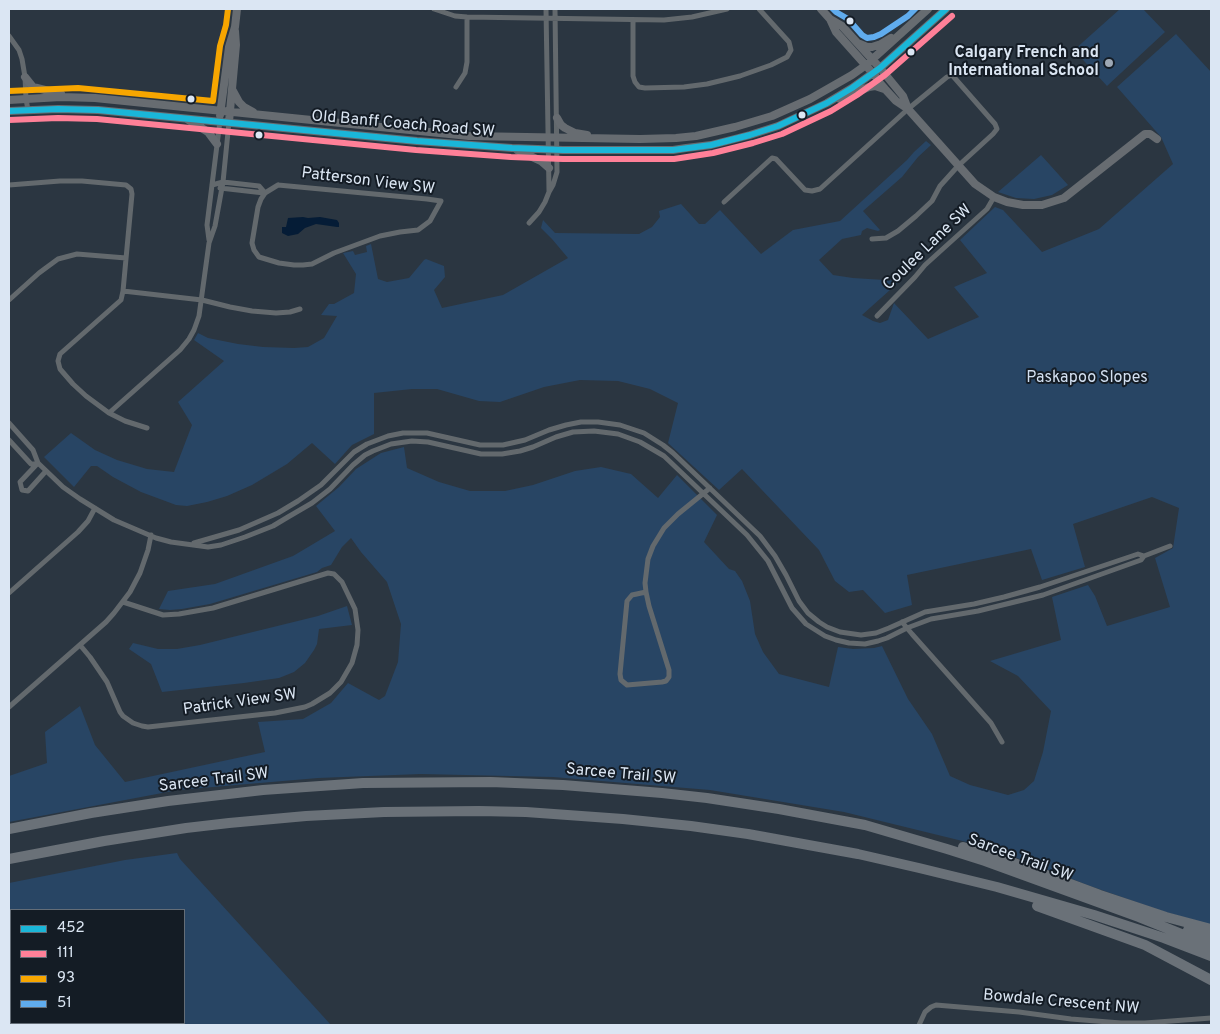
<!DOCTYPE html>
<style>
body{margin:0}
#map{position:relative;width:1220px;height:1034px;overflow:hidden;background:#2b3641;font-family:Overpass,sans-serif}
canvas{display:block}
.frame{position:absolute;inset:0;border:10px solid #dbe6f3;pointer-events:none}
.legend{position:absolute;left:10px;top:909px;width:175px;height:115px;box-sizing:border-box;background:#141c25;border:1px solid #646d77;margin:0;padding:6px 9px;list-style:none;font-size:15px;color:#dbe6f3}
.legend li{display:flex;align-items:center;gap:10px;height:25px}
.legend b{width:25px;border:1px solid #646d77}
</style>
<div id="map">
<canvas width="1220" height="1034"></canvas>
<div class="frame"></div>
<ul class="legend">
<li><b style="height:6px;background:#1ab6d8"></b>452</li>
<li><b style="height:6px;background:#ff8098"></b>111</li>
<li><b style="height:6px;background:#f7a600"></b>93</li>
<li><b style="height:6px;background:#60acee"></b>51</li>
</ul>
</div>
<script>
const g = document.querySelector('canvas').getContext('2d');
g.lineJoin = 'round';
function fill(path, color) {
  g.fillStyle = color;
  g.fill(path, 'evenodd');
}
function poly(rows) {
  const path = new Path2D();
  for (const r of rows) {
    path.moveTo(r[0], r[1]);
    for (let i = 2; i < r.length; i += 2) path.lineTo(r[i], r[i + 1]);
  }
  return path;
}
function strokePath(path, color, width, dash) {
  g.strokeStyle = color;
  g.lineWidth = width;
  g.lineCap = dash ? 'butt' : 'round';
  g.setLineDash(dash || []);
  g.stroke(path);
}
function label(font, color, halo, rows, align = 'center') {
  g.font = font + ' Overpass,sans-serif';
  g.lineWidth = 4;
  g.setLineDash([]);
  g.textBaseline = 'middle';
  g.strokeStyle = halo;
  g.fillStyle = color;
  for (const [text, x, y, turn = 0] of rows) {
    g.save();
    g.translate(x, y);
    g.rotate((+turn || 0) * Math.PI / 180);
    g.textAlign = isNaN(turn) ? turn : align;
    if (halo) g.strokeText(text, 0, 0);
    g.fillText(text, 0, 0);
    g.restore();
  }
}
fill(poly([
 [1120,9,1143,9,1165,32,1107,86,1074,50],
 [1176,34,1211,72,1211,925,1162,911,1090,886,991,848,844,812,710,790,553,777,421,774,318,778,178,790,9,822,9,776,47,763,45,732,80,706,95,745,125,782,265,752,258,722,303,719,331,703,348,683,379,700,385,696,398,662,401,624,387,582,361,552,351,538,342,547,331,565,322,568,317,572,210,604,182,609,170,610,159,609,168,591,215,584,293,556,335,531,316,506,339,487,356,469,381,453,404,447,407,468,439,482,470,491,505,491,533,485,575,471,601,467,631,474,658,498,677,475,717,515,704,542,729,569,735,571,742,581,750,601,755,634,763,652,779,674,829,687,838,647,853,649,874,648,882,646,908,699,932,734,950,776,970,785,1008,795,1024,790,1034,781,1043,752,1051,711,1018,676,990,661,1061,640,1052,597,1088,585,1095,596,1107,626,1170,607,1155,558,1173,548,1179,508,1152,497,1073,524,1085,567,1042,580,1031,549,907,575,912,605,885,613,863,590,849,592,835,581,819,550,742,469,719,490,668,443,678,403,650,389,618,381,580,380,544,387,500,402,479,401,437,389,412,389,374,393,374,434,352,445,335,464,312,443,287,464,252,485,227,496,207,502,187,506,176,505,141,492,113,477,97,466,91,466,74,487,44,457,71,433,95,450,117,460,147,469,174,472,192,425,178,402,224,361,194,340,198,333,208,338,238,344,263,347,294,348,308,347,324,338,337,316,321,315,329,304,334,304,354,293,356,274,343,253,353,251,355,255,367,252,366,246,371,244,378,279,387,282,409,278,424,260,426,259,444,266,445,277,434,290,442,308,503,295,568,258,552,239,541,228,543,220,555,233,639,234,652,227,660,217,659,211,681,204,699,224,705,224,720,210,761,254,793,230,840,221,907,160,914,152,926,141,931,145,918,157,902,177,863,211,880,230,878,231,867,228,862,231,861,235,842,239,819,260,833,275,853,278,900,281,862,315,873,321,880,323,888,320,894,303,928,339,979,317,954,287,987,273,960,240,995,207,1003,210,1042,252,1099,229,1173,164,1161,137,1117,87],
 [1041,155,1068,185,1052,195,1034,199,1016,198,998,192],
 [347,606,352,625,319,629,317,644,314,650,305,663,294,672,279,678,244,683,162,692,151,664,129,649,133,643,158,649,177,649,200,645,318,616],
 [177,853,180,859,331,1025,9,1025,9,883,125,860],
 [11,910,184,910,184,1023,11,1023]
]), '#284564');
fill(poly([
 [303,217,308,218,320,217,337,220,339,223,339,227,337,227,316,224,305,228,298,234,288,236,282,233,282,227,286,227,288,218]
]), '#051c36');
strokePath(poly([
 [434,9,455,16,467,17,664,20,692,17,727,9],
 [546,9,549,191],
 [633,20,633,76,635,82,639,87,645,88,684,87,707,84,740,76,771,65,787,57,791,50,789,42,759,9],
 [9,36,19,50,22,59,25,77,26,99,28,110],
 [456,87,465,73,467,62,467,17],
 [9,185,60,181,82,181,126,185,131,189,132,194,123,291,121,300,60,354,58,361,60,369,73,384,86,396,109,413,180,350,189,339,194,330,199,316,209,243,215,226,223,182,229,122],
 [212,185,223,182,259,186,265,193],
 [278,185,427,199,441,201,430,221,418,230,400,232,380,236,334,253,312,264,303,265,294,265,279,263,259,257,254,250,252,243,258,207,261,199,265,193,278,185],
 [220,188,264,193],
 [724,202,772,158,776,159,805,190,812,191,820,189,908,109,947,77,952,75,995,124,997,129,993,134,958,166,940,186,932,201,916,216,898,231,886,238,872,239],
 [529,223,539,212,545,202,549,192,553,185,557,172,555,9],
 [209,240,207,225,220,121],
 [123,291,202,300,230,307,252,311,276,313,290,312,300,309],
 [9,300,39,273,58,259,77,254,126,258],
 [877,316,915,277,925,265,987,209,994,197],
 [109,413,125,421,147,428],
 [9,423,33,450,38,463,63,487,80,499,114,520,156,538,171,542,208,547,221,545,245,537,273,526,288,517,312,503,330,489,353,465,365,455,373,451,391,444,412,441,428,442,481,454,502,454,520,451,533,447,556,437,573,432,594,431,618,434,640,442,664,456,747,535,768,561,792,608,806,624,825,636,836,640,849,643,865,644,878,641,887,638,907,628,931,619,978,611,1043,595,1141,560,1144,556,1170,546],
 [9,440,31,464,38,464],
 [38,463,20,482,22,490,28,491,46,471],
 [194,543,239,530,278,513,298,501,321,485,354,452,367,444,388,436,403,433,427,433,480,445,503,445,525,440,549,430,566,425,581,422,598,422,620,425,644,433,663,445,673,453,760,536,775,556,786,575,799,601,808,613,819,622,827,627,840,632,861,635,876,633,889,628,925,612,974,604,1004,597,1040,587,1138,554,1144,556],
 [646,592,632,595,627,601,620,674,621,680,627,685,662,682,666,681,669,677,669,670,649,606,646,592,645,583,648,559,653,546,664,528,678,514,710,488],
 [9,593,78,532,88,521,95,508],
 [902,622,912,634,991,723,1002,742],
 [80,645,90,657,107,682,120,712,123,716,133,723,142,726,148,727,275,713,305,707,312,704,330,693,341,682,352,663,357,645,358,630,355,609,342,582,334,574,328,573,213,608,179,614,163,615,123,602],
 [9,707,106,622,114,613,130,592,140,573,148,550,151,535],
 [919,1025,925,1012,931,1007,936,1005,1019,1012,1071,1019,1121,1023,1145,1023,1211,1018]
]), '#63696d', 5);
strokePath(poly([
 [821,9,830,19,836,32,877,78,878,81,885,89,896,101,908,109,975,184,994,197,1007,202,1023,205,1042,205,1064,198,1145,134,1150,134,1157,139],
 [830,19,842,26,880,68,903,96,908,109],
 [860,44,867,47,872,47,881,44,891,38],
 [25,77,33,87,61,94],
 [233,91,239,102,244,107,253,112],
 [840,99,869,87,875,86,884,89],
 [9,100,61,97,95,98,469,136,640,139,676,138,696,136,735,127,772,116,810,99,852,75,866,65,928,9],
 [9,111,58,109,98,110,417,141,512,148,563,150,673,150,686,148,711,145,750,135,778,126,827,103,852,88,880,68,946,9],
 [220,115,229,47,235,27,237,9],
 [557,118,561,125,565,128,575,133,587,135],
 [187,119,208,132,217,144],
 [229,122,236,45,235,31],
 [517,150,541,161,549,168]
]), '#676c71', 8);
strokePath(poly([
 [9,829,91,813,168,801,263,790,363,783,491,782,563,785,662,793,707,798,779,809,865,825,947,849,985,861,1139,917,1211,946],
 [963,847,1006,860,1100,895,1166,917,1211,929],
 [9,859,104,841,186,828,229,823,306,816,384,812,479,811,526,812,623,819,691,826,748,834,858,854,919,868,997,887,1094,915,1164,938,1211,956],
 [1037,906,1145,945,1211,980],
 [1188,930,1211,937]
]), '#6a7178', 10);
strokePath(poly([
 [9,111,58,109,98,110,417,141,512,148,563,150,673,150,711,145,750,135,778,126,827,103,852,88,880,68,946,9]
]), '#1ab6d8', 6);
strokePath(poly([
 [9,120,58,118,97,119,416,150,511,157,563,159,674,159,713,153,753,143,782,134,831,111,857,95,885,75,952,16]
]), '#ff8098', 6);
strokePath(poly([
 [9,91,78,88,213,101,220,46,226,25,228,9]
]), '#f7a600', 6);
strokePath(poly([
 [833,9,836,12,848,19,862,35,867,38,874,37,881,34,908,16,915,9]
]), '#60acee', 6);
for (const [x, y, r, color] of [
 [850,21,4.5,"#dbe6f3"],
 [911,52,4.5,"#dbe6f3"],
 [1109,63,5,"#9da8b5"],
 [191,99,4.5,"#dbe6f3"],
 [802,115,4.5,"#dbe6f3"],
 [259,135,4.5,"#dbe6f3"]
]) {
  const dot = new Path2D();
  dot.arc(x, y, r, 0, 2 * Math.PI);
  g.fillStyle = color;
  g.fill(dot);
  strokePath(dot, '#141c25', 2);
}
label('bold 16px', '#dbe6f3', '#141c25', [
 ["Calgary French and",1099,54],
 ["International School",1099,72]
], 'right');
label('16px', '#dbe6f3', '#141c25', [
 ["Old Banff Coach Road SW",403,125,5],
 ["Patterson View SW",368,182,7],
 ["Coulee Lane SW",928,248,-44],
 ["Patrick View SW",240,703,-8],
 ["Sarcee Trail SW",621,775,5],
 ["Sarcee Trail SW",214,781,-7],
 ["Sarcee Trail SW",1020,859,20],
 ["Bowdale Crescent NW",1061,1003,5]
]);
label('16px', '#d2dff0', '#141c25', [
 ["Paskapoo Slopes",1087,379]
]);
</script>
